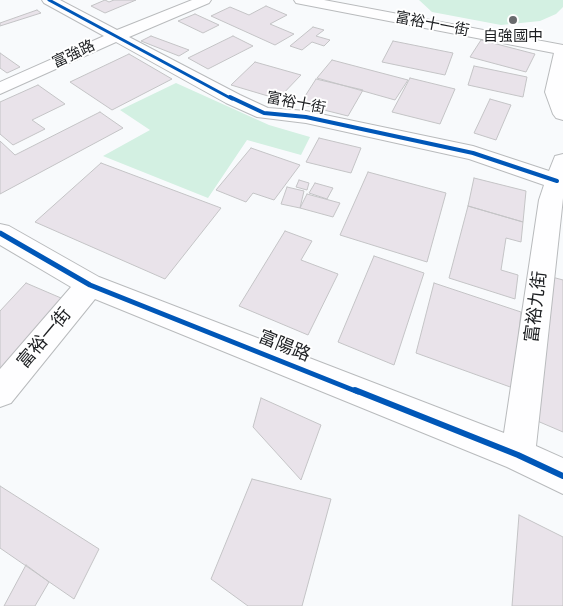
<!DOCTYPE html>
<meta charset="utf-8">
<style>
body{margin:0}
canvas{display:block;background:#f8fafc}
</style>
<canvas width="563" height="606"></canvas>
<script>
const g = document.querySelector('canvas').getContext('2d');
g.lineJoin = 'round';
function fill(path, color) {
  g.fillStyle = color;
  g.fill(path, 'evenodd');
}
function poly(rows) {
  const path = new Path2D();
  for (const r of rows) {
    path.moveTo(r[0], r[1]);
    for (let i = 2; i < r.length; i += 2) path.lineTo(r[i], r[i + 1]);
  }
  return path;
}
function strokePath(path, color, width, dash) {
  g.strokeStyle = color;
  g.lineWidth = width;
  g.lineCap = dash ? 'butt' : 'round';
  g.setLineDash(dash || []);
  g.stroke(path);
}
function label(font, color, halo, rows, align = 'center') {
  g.font = font + ' "Nunito Sans","Noto Sans TC",sans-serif';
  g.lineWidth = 4;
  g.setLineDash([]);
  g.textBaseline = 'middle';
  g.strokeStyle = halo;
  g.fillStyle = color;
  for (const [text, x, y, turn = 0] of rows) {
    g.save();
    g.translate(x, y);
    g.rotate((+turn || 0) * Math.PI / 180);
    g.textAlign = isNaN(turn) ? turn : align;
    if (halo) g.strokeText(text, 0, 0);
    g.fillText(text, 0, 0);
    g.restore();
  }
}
fill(poly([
 [419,0,563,0,563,7,556,14,540,21,501,25,432,12],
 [176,83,269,125,310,137,301,155,247,140,208,198,103,156,150,130,120,110]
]), '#d3f0e2');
const building = poly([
 [105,0,109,2,114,0,136,0,105,13,91,6,105,0],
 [266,6,287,15,270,24,294,34,275,45,211,16,230,7,249,15,266,6],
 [37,10,41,13,0,26,0,23,37,10],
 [195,14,219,25,203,33,178,21,195,14],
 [313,27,324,30,316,36,330,40,324,46,312,42,302,50,290,46,313,27],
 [151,36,189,50,179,56,141,41,151,36],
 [233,36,253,46,208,69,188,58,233,36],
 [481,40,535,54,526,72,470,57,481,40],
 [393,41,453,53,445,75,382,62,393,41],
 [0,53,20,67,7,73,0,68,0,53],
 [129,54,172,79,112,110,70,82,129,54],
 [332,60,408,80,395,100,317,78,332,60],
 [255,62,301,75,278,99,231,85,255,62],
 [474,66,527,77,523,97,468,85,474,66],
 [410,78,455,89,440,124,392,112,410,78],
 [316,79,363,90,348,116,300,104,316,79],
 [38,85,65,104,32,120,45,129,13,145,0,134,0,102,38,85],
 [490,99,511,105,496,140,474,133,490,99],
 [100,112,123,128,0,194,0,141,15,155,100,112],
 [319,138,361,148,351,173,306,162,319,138],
 [251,148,300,165,274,200,253,193,246,202,216,190,251,148],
 [101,163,221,208,165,279,35,222,101,163],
 [368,172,446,193,427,262,340,235,368,172],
 [474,178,526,191,523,222,468,206,474,178],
 [299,180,309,183,307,190,296,187,299,180],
 [315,183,333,188,327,199,309,193,315,183],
 [287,187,304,191,300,208,281,204,287,187],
 [307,194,340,203,333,217,300,208,307,194],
 [468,206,523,222,521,242,506,238,501,270,518,275,515,299,449,278,468,206],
 [285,231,312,241,301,260,338,274,308,335,239,306,285,231],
 [374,256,424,273,394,365,338,342,374,256],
 [552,277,563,280,563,432,535,420,552,277],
 [26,283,68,301,0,382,0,311,26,283],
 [434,283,521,312,513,388,416,353,434,283],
 [261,398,321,425,301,480,253,427,261,398],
 [252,479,331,499,302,606,248,606,211,579,252,479],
 [0,486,99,549,74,599,0,548,0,486],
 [519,515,563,537,563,606,512,606,519,515],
 [26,565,49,582,35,606,4,606,26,565]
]);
fill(building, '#e9e3ea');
strokePath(building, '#c4c4c6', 1);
const minor = poly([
 [42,0,60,0,117,30,192,0,211,0,209,3,129,37,240,95,268,108,306,111,473,146,549,171,555,156,563,154,563,198,536,446,563,458,563,494,507,467,95,299,11,403,0,407,0,369,71,287,0,245,0,224,9,226,99,277,504,433,539,200,544,185,469,159,306,123,257,117,226,103,116,42,0,94,0,82,104,36,44,3,42,0],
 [294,0,324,0,563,45,563,120,556,118,553,114,545,92,554,53,301,4,296,3,294,0]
]);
strokePath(minor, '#b9bbbd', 2);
fill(minor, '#fefeff');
strokePath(poly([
 [49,0,232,99]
]), '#0057b8', 3);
strokePath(poly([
 [230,97,264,113,306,117,473,153,557,181]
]), '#0057b8', 4);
strokePath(poly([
 [0,233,90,285,358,392]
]), '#0057b8', 5);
strokePath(poly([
 [355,390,518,455,563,476]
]), '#0057b8', 6);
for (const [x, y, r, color] of [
 [513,20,5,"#696b6e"]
]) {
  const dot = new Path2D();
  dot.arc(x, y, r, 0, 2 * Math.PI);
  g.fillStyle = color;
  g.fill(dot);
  strokePath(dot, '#fff', 2);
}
label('15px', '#1c1e21', '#fff', [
 ["富裕十一街",432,25,11],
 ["富強路",74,55,-25],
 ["富裕十街",296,104,11]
]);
label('15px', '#1c1e21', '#fff', [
 ["自強國中",513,37]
]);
label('18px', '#1c1e21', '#fff', [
 ["富裕九街",537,307,-83],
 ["富裕一街",45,339,-50],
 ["富陽路",284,347,22]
]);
</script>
